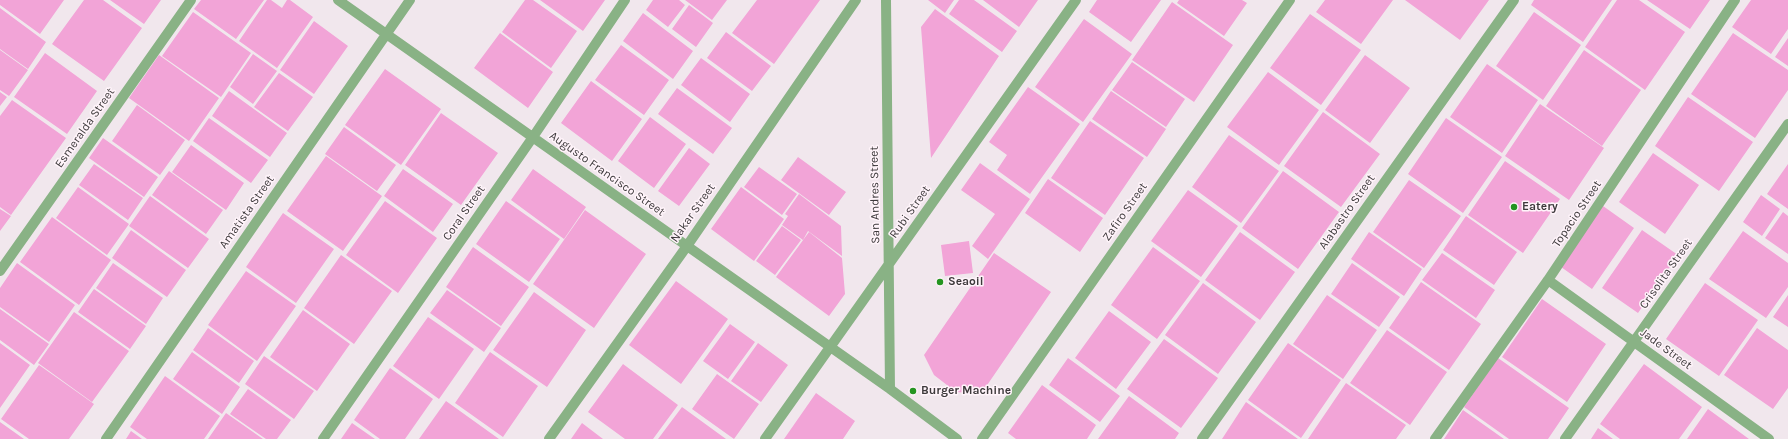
<!DOCTYPE html>
<style>
body{margin:0}
canvas{display:block;background:#f1e7ed}
</style>
<canvas width="1788" height="439"></canvas>
<script>
const g = document.querySelector('canvas').getContext('2d');
g.lineJoin = 'round';
function fill(path, color) {
  g.fillStyle = color;
  g.fill(path, 'evenodd');
}
function poly(rows) {
  const path = new Path2D();
  for (const r of rows) {
    path.moveTo(r[0], r[1]);
    for (let i = 2; i < r.length; i += 2) path.lineTo(r[i], r[i + 1]);
  }
  return path;
}
function strokePath(path, color, width, dash) {
  g.strokeStyle = color;
  g.lineWidth = width;
  g.lineCap = dash ? 'butt' : 'round';
  g.setLineDash(dash || []);
  g.stroke(path);
}
function label(font, color, halo, rows, align = 'center') {
  g.font = font + ' Karla,sans-serif';
  g.lineWidth = 3;
  g.setLineDash([]);
  g.textBaseline = 'middle';
  g.strokeStyle = halo;
  g.fillStyle = color;
  for (const [text, x, y, turn = 0] of rows) {
    g.save();
    g.translate(x, y);
    g.rotate((+turn || 0) * Math.PI / 180);
    g.textAlign = isNaN(turn) ? turn : align;
    if (halo) g.strokeText(text, 0, 0);
    g.fillText(text, 0, 0);
    g.restore();
  }
}
fill(poly([
 [0,0,64,0,40,34,0,5],
 [84,0,103,0,142,28,104,81,52,44],
 [110,0,161,0,144,24],
 [201,0,264,0,236,39,194,9],
 [267,0,271,0,282,8,287,0,290,0,313,17,277,68,239,41],
 [525,0,533,0,577,31,551,68,502,32],
 [540,0,605,0,583,31],
 [653,0,679,0,685,5,668,27,646,10],
 [685,0,727,0,712,20],
 [757,0,820,0,774,64,732,33],
 [928,0,954,0,945,13],
 [959,0,974,0,1017,31,1002,52,949,14],
 [983,0,1038,0,1019,27],
 [1097,0,1161,0,1131,42,1089,12],
 [1179,0,1242,0,1247,3,1224,36,1177,3],
 [1325,0,1393,0,1361,44,1316,12],
 [1405,0,1489,0,1460,40],
 [1534,0,1612,0,1583,42,1531,5],
 [1617,0,1639,0,1685,32,1645,90,1585,47],
 [1647,0,1710,0,1690,29],
 [1751,0,1788,0,1788,29,1771,54,1732,27],
 [1172,2,1233,45,1194,102,1132,60],
 [689,5,713,23,696,47,672,29],
 [0,8,46,42,28,69,0,49],
 [935,9,999,56,931,158,921,27],
 [193,12,251,53,221,97,162,56],
 [1534,12,1581,45,1543,100,1496,66],
 [643,13,693,51,673,79,623,41],
 [1310,14,1361,50,1321,105,1270,68],
 [1084,19,1132,54,1083,122,1035,87],
 [314,21,348,46,314,94,280,70],
 [726,32,771,66,752,91,707,58],
 [500,33,553,72,528,108,474,68],
 [1733,33,1788,70,1788,90,1755,138,1691,94],
 [1788,38,1788,66,1775,57],
 [621,45,669,80,644,115,595,80],
 [0,50,28,70,9,96,0,90],
 [1584,50,1641,90,1602,146,1546,106],
 [45,53,97,91,67,134,14,97],
 [253,54,277,71,253,104,230,87],
 [159,55,219,98,189,141,129,98],
 [1365,55,1410,88,1370,143,1325,110],
 [701,58,750,94,730,122,681,85],
 [1132,62,1185,99,1166,127,1112,90],
 [1487,64,1538,100,1502,153,1450,117],
 [385,69,441,109,401,165,345,125],
 [1268,72,1319,110,1279,165,1227,127],
 [279,73,313,97,288,131,254,107],
 [591,81,642,119,612,161,561,123],
 [1028,87,1080,124,1030,194,997,170,1007,155,989,142],
 [677,88,732,128,713,154,658,114],
 [229,91,287,133,270,157,212,116],
 [1111,91,1166,129,1147,157,1092,119],
 [0,92,7,97,0,106],
 [1688,97,1753,142,1719,191,1655,146],
 [12,100,66,138,11,215,0,207,0,116],
 [1540,104,1604,148,1569,200,1505,156],
 [137,105,185,140,160,175,112,141],
 [1323,112,1380,154,1341,207,1284,166],
 [441,113,498,153,461,205,405,165],
 [650,117,686,144,654,188,618,161],
 [209,118,268,160,251,183,193,141],
 [1446,118,1502,157,1463,213,1408,174],
 [1090,121,1144,158,1105,215,1051,178],
 [344,127,396,165,377,191,325,154],
 [1229,135,1279,171,1241,223,1192,187],
 [103,138,158,177,144,197,89,158],
 [191,145,244,183,226,210,172,172],
 [689,148,710,164,679,206,658,191],
 [1653,153,1699,185,1665,234,1619,202],
 [326,156,382,196,343,251,287,211],
 [798,157,846,192,829,215,781,180],
 [1505,161,1560,199,1523,253,1468,215],
 [980,163,1030,199,988,259,972,246,995,214,961,190],
 [94,164,143,198,128,220,79,185],
 [1788,164,1788,209,1767,194],
 [759,167,797,194,782,215,744,187],
 [403,169,453,204,433,232,384,196],
 [533,169,586,207,564,239,511,200],
 [169,171,223,210,206,234,152,195],
 [1283,171,1339,212,1298,269,1242,228],
 [1048,179,1103,218,1080,252,1025,213],
 [1409,180,1461,216,1424,268,1373,232],
 [78,187,129,224,107,255,56,218],
 [741,187,784,219,754,261,711,229],
 [1188,190,1238,226,1201,277,1151,241],
 [799,194,841,226,842,256,808,231,803,240,782,225,788,216,785,214],
 [1761,195,1780,209,1762,236,1743,222],
 [150,196,209,239,188,268,129,226],
 [385,201,437,238,398,293,346,255],
 [506,201,560,239,529,282,476,244],
 [1603,206,1634,228,1592,289,1561,267],
 [0,209,11,216,0,231],
 [585,210,646,254,594,328,533,284],
 [1783,212,1788,216,1788,254,1765,238],
 [283,213,334,249,296,303,246,267],
 [1466,216,1517,252,1494,285,1443,250],
 [52,217,111,260,79,305,20,262],
 [782,226,801,240,775,275,756,261],
 [131,230,186,270,167,297,112,258],
 [1642,230,1678,255,1638,313,1602,288],
 [1743,231,1788,263,1788,287,1766,318,1709,279],
 [809,232,842,258,845,294,829,316,776,277],
 [1240,232,1295,272,1260,320,1205,280],
 [1369,232,1422,269,1404,296,1351,259],
 [969,241,973,273,945,276,941,245],
 [473,247,529,287,501,326,446,287],
 [1153,247,1200,281,1157,339,1111,305],
 [994,253,1051,292,981,394,956,392,934,375,924,355],
 [1442,253,1495,290,1476,318,1422,280],
 [341,255,392,291,354,344,304,308],
 [17,263,75,305,49,342,0,307,0,288],
 [113,263,163,298,146,324,96,288],
 [1352,263,1400,297,1379,327,1331,294],
 [246,271,296,306,257,361,208,325],
 [676,281,728,319,681,384,629,345],
 [1421,282,1481,324,1449,370,1389,328],
 [1203,283,1256,322,1218,374,1165,335],
 [1705,283,1758,320,1719,376,1666,339],
 [94,289,146,326,130,349,78,312],
 [447,290,501,328,484,352,430,313],
 [534,292,586,330,547,387,493,350],
 [1327,295,1377,330,1343,379,1293,344],
 [1788,295,1788,327,1773,317],
 [1542,299,1606,344,1567,402,1502,357],
 [0,309,49,344,34,365,0,340],
 [303,310,350,344,317,391,270,357],
 [1109,311,1151,342,1116,389,1075,358],
 [74,312,129,351,92,402,38,363],
 [428,317,474,349,439,399,393,366],
 [730,324,755,342,728,379,703,361],
 [208,328,254,361,239,383,193,350],
 [1757,328,1788,350,1788,388,1773,409,1724,375],
 [1387,330,1447,372,1410,425,1350,383],
 [1164,339,1218,378,1181,428,1127,389],
 [0,343,30,365,0,408],
 [758,343,788,365,761,402,731,381],
 [1288,343,1341,380,1301,438,1248,400],
 [192,352,240,387,222,414,173,379],
 [490,352,538,386,503,437,455,403],
 [264,356,314,391,294,419,245,384],
 [1068,358,1120,396,1100,422,1049,385],
 [1498,358,1569,408,1548,439,1509,439,1464,407],
 [623,364,678,405,653,439,625,439,588,412],
 [1644,364,1702,407,1679,439,1620,439,1600,424],
 [39,365,94,404,69,439,29,439,1,419],
 [390,368,433,399,405,439,380,439,354,420],
 [717,374,759,404,734,439,692,409],
 [165,376,220,416,204,439,147,439,130,427],
 [1346,383,1406,425,1396,439,1308,439],
 [1042,385,1096,425,1087,439,1016,439,1008,433],
 [248,389,291,420,277,439,266,439,230,414],
 [816,393,855,421,843,439,784,439],
 [1129,396,1179,433,1175,439,1098,439],
 [446,401,499,439,419,439],
 [1246,402,1298,439,1222,439],
 [682,407,726,439,658,439],
 [1708,409,1749,439,1687,439],
 [1463,410,1504,439,1444,439],
 [226,413,263,439,208,439],
 [0,422,24,439,0,439],
 [352,423,375,439,341,439],
 [582,423,603,439,571,439],
 [1598,428,1613,439,1591,439],
 [131,431,142,439,126,439]
]), '#f2a4d7');
strokePath(poly([
 [338,0,890,389,957,439],
 [886,0,890,389],
 [0,271,191,0],
 [1548,280,1769,439],
 [106,439,410,0],
 [323,439,533,137,625,0],
 [549,439,687,246,856,0],
 [765,439,1076,0],
 [982,439,1290,0],
 [1202,439,1514,0],
 [1435,439,1548,280,1735,0],
 [1565,439,1788,124]
]), '#89b285', 10);
for (const [x, y, r, color] of [
 [1514,207,4,"#249420"],
 [940,282,4,"#249420"],
 [913,391,4,"#249420"]
]) {
  const dot = new Path2D();
  dot.arc(x, y, r, 0, 2 * Math.PI);
  g.fillStyle = color;
  g.fill(dot);
  strokePath(dot, '#fff4fa', 1.5);
}
label('12px', '#3e3a3c', '#fff4fa', [
 ["Esmeralda Street",85,128,-55],
 ["Augusto Francisco Street",607,174,35],
 ["San Andres Street",875,195,-91],
 ["Amatista Street",247,212,-55],
 ["Rubi Street",910,212,-55],
 ["Zafiro Street",1125,212,-55],
 ["Alabastro Street",1347,212,-55],
 ["Coral Street",464,213,-55],
 ["Nakar Street",693,213,-55],
 ["Topacio Street",1577,214,-56],
 ["Crisolita Street",1666,274,-55],
 ["Jade Street",1666,349,36]
]);
label('bold 12px', '#3e3a3c', '#fff4fa', [
 ["Eatery",1522,207],
 ["Seaoil",948,282],
 ["Burger Machine",921,391]
], 'left');
</script>
